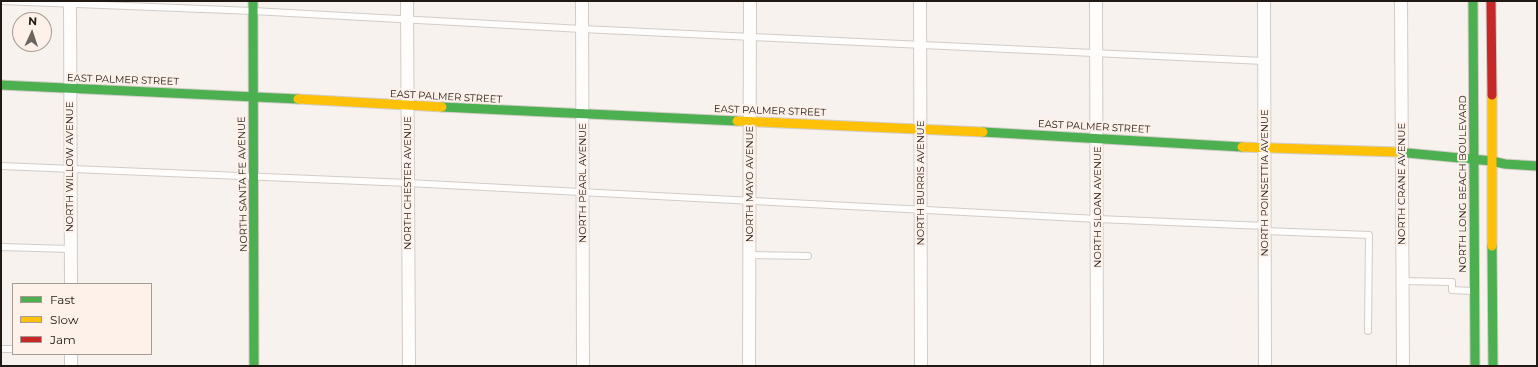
<!DOCTYPE html>
<style>
body{margin:0}
#map{position:relative;width:1538px;height:367px;overflow:hidden;background:#f8f2ee;font-family:Montserrat,sans-serif}
canvas{display:block}
.frame{position:absolute;inset:0;border:2px solid #201914;pointer-events:none}
.legend{position:absolute;left:12px;top:283px;width:140px;height:72px;box-sizing:border-box;background:#fdf1e9;border:1px solid #a59b94;margin:0;padding:5px 7px;list-style:none;font-size:12px;color:#201914}
.legend li{display:flex;align-items:center;gap:8px;height:20px}
.legend b{width:20px;border:1px solid #a59b94}
.north{position:absolute;left:12px;top:12px;width:40px;height:40px;box-sizing:border-box;background:#fdf1e9;border:1px solid #a59b94;border-radius:50%;rotate:3deg;font-size:11px;font-weight:700;line-height:16px;text-align:center;color:#201914}
.north::after{content:'';display:block;margin:auto;width:14px;height:18px;background:#6c6560;clip-path:polygon(50% 0,100% 100%,50% 72%,0 100%)}
</style>
<div id="map">
<canvas width="1538" height="367"></canvas>
<div class="frame"></div>
<ul class="legend">
<li><b style="height:5px;background:#4caf50"></b>Fast</li>
<li><b style="height:5px;background:#ffc107"></b>Slow</li>
<li><b style="height:5px;background:#c62828"></b>Jam</li>
</ul>
<div class="north">N</div>
</div>
<script>
const g = document.querySelector('canvas').getContext('2d');
g.lineJoin = 'round';
function poly(rows) {
  const path = new Path2D();
  for (const r of rows) {
    path.moveTo(r[0], r[1]);
    for (let i = 2; i < r.length; i += 2) path.lineTo(r[i], r[i + 1]);
  }
  return path;
}
function strokePath(path, color, width, dash) {
  g.strokeStyle = color;
  g.lineWidth = width;
  g.lineCap = dash ? 'butt' : 'round';
  g.setLineDash(dash || []);
  g.stroke(path);
}
function label(font, color, halo, rows, align = 'center') {
  g.font = font + ' Montserrat,sans-serif';
  g.lineWidth = 4;
  g.setLineDash([]);
  g.textBaseline = 'middle';
  g.strokeStyle = halo;
  g.fillStyle = color;
  for (const [text, x, y, turn = 0] of rows) {
    g.save();
    g.translate(x, y);
    g.rotate((+turn || 0) * Math.PI / 180);
    g.textAlign = isNaN(turn) ? turn : align;
    if (halo) g.strokeText(text, 0, 0);
    g.fillText(text, 0, 0);
    g.restore();
  }
}
const lane = poly([
 [1,1,253,11,582,29,1264,61],
 [1,166,408,183,1098,219,1265,226],
 [1265,231,1369,235,1368,331],
 [1,247,70,249],
 [749,255,808,256],
 [1402,281,1452,282,1452,290,1472,291],
 [1,349,13,349]
]);
const street = poly([
 [70,1,71,284],
 [407,1,409,366],
 [582,1,583,366],
 [920,1,921,366],
 [1096,1,1097,366],
 [1264,1,1265,366],
 [1401,1,1403,366],
 [71,354,71,366],
 [749,366,750,1]
]);
const fast = poly([
 [253,1,254,366],
 [1473,1,1475,366],
 [1,85,298,99],
 [442,107,737,121],
 [983,132,1242,147],
 [1397,152,1492,161,1505,164,1537,166],
 [1492,246,1493,366]
]);
const slow = poly([
 [1492,95,1492,246],
 [298,99,442,107],
 [737,121,983,132],
 [1242,147,1397,152]
]);
const jam = poly([
 [1491,1,1492,95]
]);
strokePath(lane, '#d2ccc7', 8);
strokePath(street, '#d2ccc7', 14);
strokePath(fast, '#d2ccc7', 11);
strokePath(slow, '#d2ccc7', 11);
strokePath(jam, '#d2ccc7', 11);
strokePath(lane, '#fefdfc', 6);
strokePath(street, '#fefdfc', 12);
strokePath(fast, '#4caf50', 9);
strokePath(slow, '#ffc107', 9);
strokePath(jam, '#c62828', 9);
label('10px', '#201914', '#fdf1e9', [
 ["EAST PALMER STREET",123,80,2],
 ["EAST PALMER STREET",446,97,3],
 ["EAST PALMER STREET",770,111,2],
 ["EAST PALMER STREET",1094,127,3],
 ["NORTH WILLOW AVENUE",70,167,-90],
 ["NORTH CHESTER AVENUE",408,183,-90],
 ["NORTH PEARL AVENUE",583,183,-90],
 ["NORTH BURRIS AVENUE",921,183,-90],
 ["NORTH POINSETTIA AVENUE",1265,183,-90],
 ["NORTH SANTA FE AVENUE",243,184,-91],
 ["NORTH MAYO AVENUE",750,184,-90],
 ["NORTH CRANE AVENUE",1402,184,-90],
 ["NORTH LONG BEACH BOULEVARD",1463,184,-90],
 ["NORTH SLOAN AVENUE",1098,207,-90]
]);
</script>
